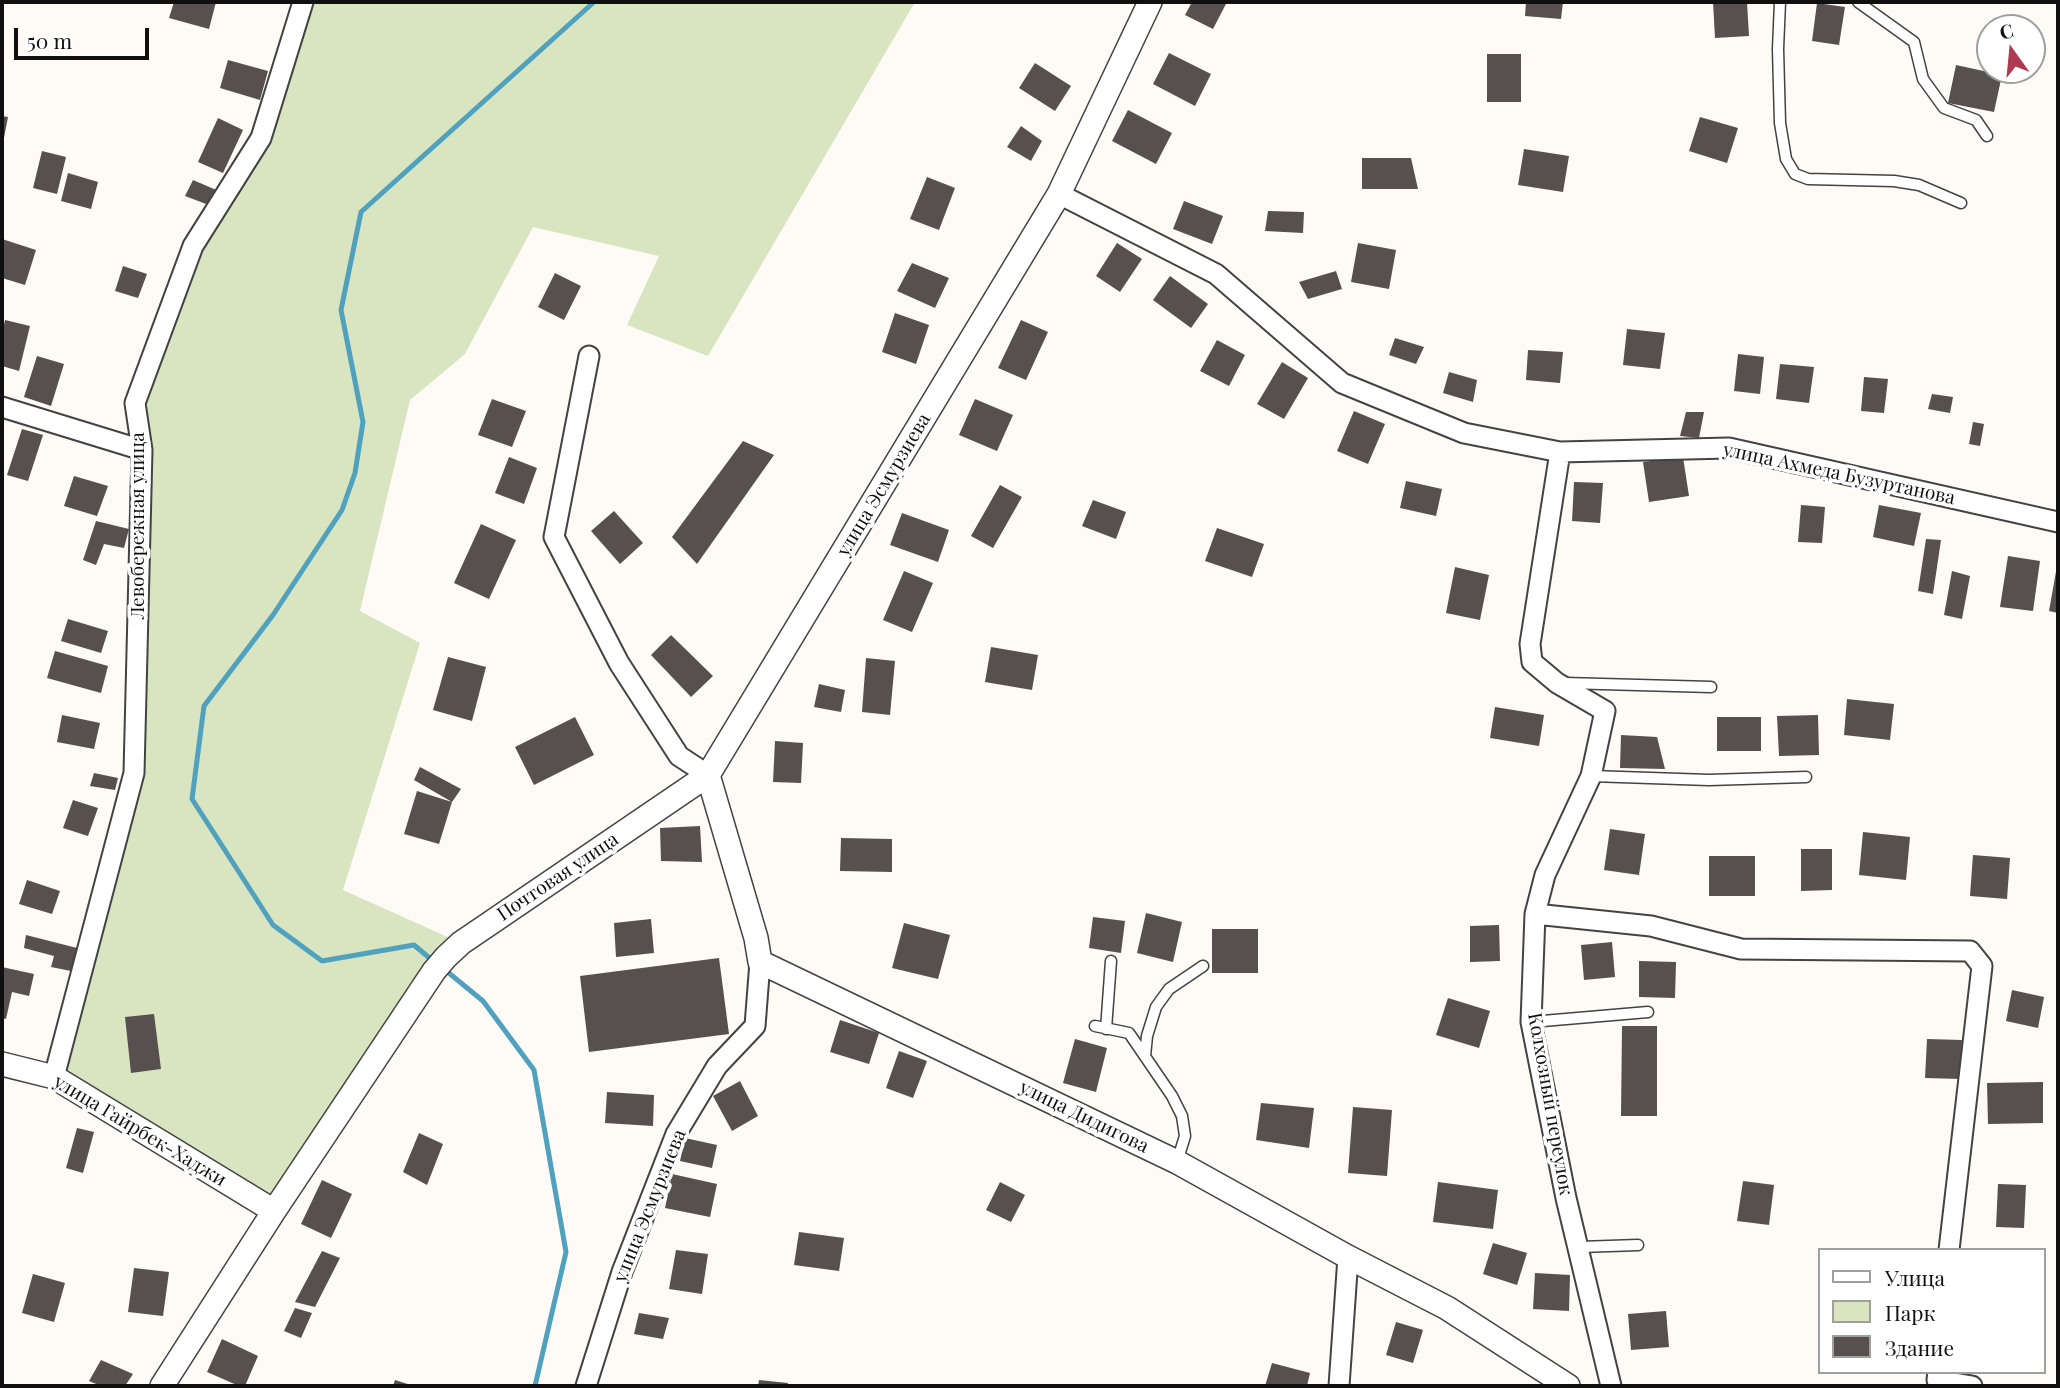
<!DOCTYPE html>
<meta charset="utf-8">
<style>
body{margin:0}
#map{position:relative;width:2060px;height:1388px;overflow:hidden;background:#fefaf5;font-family:"Playfair Display",serif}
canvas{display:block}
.frame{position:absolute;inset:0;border:4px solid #101010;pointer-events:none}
.legend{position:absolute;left:1818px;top:1248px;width:228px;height:126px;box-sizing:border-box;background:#fff;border:2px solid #9f9f9f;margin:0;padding:9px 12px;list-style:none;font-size:21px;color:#101010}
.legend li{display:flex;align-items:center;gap:14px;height:35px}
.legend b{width:35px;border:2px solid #9f9f9f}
.north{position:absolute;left:1976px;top:14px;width:70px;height:70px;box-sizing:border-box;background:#fff;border:2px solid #9f9f9f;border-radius:50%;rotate:345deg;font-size:19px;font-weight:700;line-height:28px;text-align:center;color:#101010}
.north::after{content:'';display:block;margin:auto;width:24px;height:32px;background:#af3950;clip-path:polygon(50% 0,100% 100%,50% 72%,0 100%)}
.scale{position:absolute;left:14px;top:28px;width:135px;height:32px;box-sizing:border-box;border:4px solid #101010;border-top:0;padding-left:9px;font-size:21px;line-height:24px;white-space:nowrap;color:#101010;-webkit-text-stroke:5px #fff;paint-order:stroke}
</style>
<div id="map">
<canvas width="2060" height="1388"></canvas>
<div class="frame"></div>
<ul class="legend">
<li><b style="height:9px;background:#fff"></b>Улица</li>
<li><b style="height:19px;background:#d9e5c1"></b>Парк</li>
<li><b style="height:19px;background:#57504e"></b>Здание</li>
</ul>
<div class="north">С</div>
<div class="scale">50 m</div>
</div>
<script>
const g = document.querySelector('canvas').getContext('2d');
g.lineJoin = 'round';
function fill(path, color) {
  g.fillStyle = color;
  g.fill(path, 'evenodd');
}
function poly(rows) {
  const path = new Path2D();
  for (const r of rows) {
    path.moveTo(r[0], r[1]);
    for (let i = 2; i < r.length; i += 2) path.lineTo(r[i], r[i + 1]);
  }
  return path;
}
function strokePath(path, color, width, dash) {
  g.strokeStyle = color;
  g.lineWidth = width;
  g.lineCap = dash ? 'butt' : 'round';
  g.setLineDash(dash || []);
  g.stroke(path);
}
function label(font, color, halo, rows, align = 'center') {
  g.font = font + ' "Playfair Display",serif';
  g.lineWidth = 7;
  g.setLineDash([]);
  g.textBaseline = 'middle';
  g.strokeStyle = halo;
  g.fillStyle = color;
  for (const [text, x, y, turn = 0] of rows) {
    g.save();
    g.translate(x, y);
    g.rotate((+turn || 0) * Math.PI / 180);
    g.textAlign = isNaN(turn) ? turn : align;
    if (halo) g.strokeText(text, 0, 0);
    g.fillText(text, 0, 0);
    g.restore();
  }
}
fill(poly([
 [303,2,915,2,708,356,627,325,659,256,533,227,465,354,410,400,360,611,420,643,343,890,461,943,274,1211,54,1077,134,773,135,403,193,246,261,138]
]), '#d9e5c1');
strokePath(poly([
 [433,961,414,945,322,961,273,925,192,799,204,706,273,615,342,510,355,473,363,422,341,310,361,212,594,2],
 [444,969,483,1001,534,1070,566,1252,535,1386]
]), '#4fa1bd', 5);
fill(poly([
 [174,2,216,2,209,29,169,18],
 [1192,2,1227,2,1213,29,1185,15],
 [1526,2,1563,2,1561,19,1525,16],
 [1713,2,1747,2,1749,36,1715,38],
 [1817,3,1845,7,1839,45,1812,41],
 [1169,53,1211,74,1195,106,1153,84],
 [1487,54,1521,54,1521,102,1487,102],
 [228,60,268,71,260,100,220,88],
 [1035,63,1071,86,1055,111,1019,88],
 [1956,65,2002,75,1994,112,1948,103],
 [1128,110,1172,133,1156,164,1112,141],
 [2,116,8,117,3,143,2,143],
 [1700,117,1738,128,1727,163,1689,151],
 [218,118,243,130,223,173,198,162],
 [1021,126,1042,141,1031,161,1007,147],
 [1524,149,1569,156,1563,192,1518,185],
 [42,151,66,157,57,194,33,188],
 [1362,158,1411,158,1418,189,1362,189],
 [68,173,98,182,91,209,61,201],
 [927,177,955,188,939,230,910,219],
 [193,180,221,192,214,207,185,196],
 [1184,201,1223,216,1212,244,1173,229],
 [1268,211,1304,212,1303,233,1265,231],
 [2,239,36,250,25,285,2,278],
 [1117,243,1142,259,1120,292,1096,276],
 [1358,243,1396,250,1389,289,1351,282],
 [912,263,949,278,935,308,897,291],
 [123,266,147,274,138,298,115,291],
 [1336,271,1342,289,1308,299,1299,282],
 [555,273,581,286,564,320,538,307],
 [1170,276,1208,304,1191,328,1153,300],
 [895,313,929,325,916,364,882,352],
 [5,320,30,326,19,371,2,366,2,334],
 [1021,320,1048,332,1026,380,998,368],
 [1627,329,1665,333,1660,369,1623,365],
 [1395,338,1424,347,1416,364,1389,355],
 [1217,340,1245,355,1229,386,1200,371],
 [1528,350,1563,352,1560,383,1526,380],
 [1738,354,1764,357,1760,394,1734,391],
 [37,356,64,364,51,406,24,397],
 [1282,362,1308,378,1284,419,1257,404],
 [1780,364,1814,367,1809,403,1776,399],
 [1449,372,1477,380,1473,402,1443,393],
 [1864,377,1888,379,1884,413,1861,411],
 [1932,394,1953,397,1950,413,1928,409],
 [492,399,526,411,512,447,478,435],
 [975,399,1013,415,997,451,959,435],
 [1354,411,1385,424,1368,464,1337,451],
 [1686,412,1704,412,1699,438,1680,436],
 [1973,422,1984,424,1980,446,1969,444],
 [22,429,43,435,28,481,7,475],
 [743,441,774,455,697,564,672,537],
 [509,457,537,468,524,504,495,493],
 [1683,457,1689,496,1649,502,1643,462],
 [74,476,108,486,97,516,64,506],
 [1406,481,1442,489,1436,516,1400,508],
 [1574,482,1603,483,1600,523,1572,521],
 [1000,485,1022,497,993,548,971,536],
 [1093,500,1126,512,1116,539,1082,526],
 [1801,505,1825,507,1822,543,1798,542],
 [1879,505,1921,513,1914,546,1873,537],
 [614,511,643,543,620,564,591,531],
 [902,513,949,530,938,562,890,545],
 [96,521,129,529,124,548,104,544,96,565,83,560],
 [481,524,516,540,489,599,454,583],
 [1217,528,1264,544,1252,577,1205,561],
 [1926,539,1941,540,1933,594,1918,591],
 [2008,556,2040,561,2033,611,2000,607],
 [2057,566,2058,566,2058,613,2049,611],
 [1455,567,1489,575,1480,620,1446,613],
 [904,571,933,583,912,632,883,620],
 [1952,571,1970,576,1962,619,1944,615],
 [68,619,108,631,101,653,61,641],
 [671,635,713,676,691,697,651,655],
 [991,647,1038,655,1032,690,985,682],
 [55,651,108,666,101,693,47,678],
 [448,657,486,667,472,721,433,710],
 [866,658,895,661,890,715,862,712],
 [819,684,845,690,841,712,814,707],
 [1847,699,1894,704,1890,740,1844,735],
 [1495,707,1544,715,1539,746,1490,738],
 [62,715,100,723,94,749,57,742],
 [1818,715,1819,755,1779,756,1777,716],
 [575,717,594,755,534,785,515,747],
 [1717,717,1761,717,1761,751,1717,751],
 [1621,735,1657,737,1665,769,1620,768],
 [775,741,803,743,801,783,773,782],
 [420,767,461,789,452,802,414,780],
 [94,773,118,778,115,790,90,786],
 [417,791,452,802,439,844,404,834],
 [73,800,98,808,88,836,63,828],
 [700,826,702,862,661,861,660,828],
 [1610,829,1645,834,1639,875,1604,870],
 [1863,832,1910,837,1906,880,1859,875],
 [841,838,892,839,892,872,840,871],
 [1801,849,1832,849,1832,890,1801,891],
 [1973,855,2010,858,2007,899,1970,896],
 [1709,856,1755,856,1755,896,1709,896],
 [27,880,60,891,52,914,19,904],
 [1146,913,1182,922,1173,962,1137,953],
 [1093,917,1125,921,1121,953,1089,948],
 [651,919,654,953,616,957,614,923],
 [904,923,950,935,938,979,892,968],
 [1499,925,1500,961,1470,962,1470,926],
 [1212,929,1258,929,1258,973,1212,973],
 [26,935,77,948,71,971,51,967,54,956,24,948],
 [1612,942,1615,977,1584,980,1581,945],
 [719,958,729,1034,589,1052,580,976],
 [1639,961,1676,962,1675,998,1639,997],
 [2,967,34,974,29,996,12,992,6,1019,2,1018],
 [2012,990,2044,997,2038,1028,2006,1021],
 [1448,998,1490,1011,1479,1048,1436,1035],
 [154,1014,161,1069,131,1073,125,1017],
 [840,1020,879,1033,869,1064,830,1052],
 [1622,1026,1657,1026,1657,1116,1621,1116],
 [1075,1039,1107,1048,1096,1092,1063,1083],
 [1927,1039,1962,1040,1960,1079,1925,1078],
 [899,1051,927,1061,913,1098,886,1088],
 [740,1081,758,1116,732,1131,713,1096],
 [2043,1082,2043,1123,1988,1124,1987,1083],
 [607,1092,654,1095,653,1126,605,1123],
 [1261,1103,1314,1108,1309,1148,1256,1140],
 [1353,1107,1392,1110,1387,1176,1348,1173],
 [77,1128,94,1132,83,1173,66,1168],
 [419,1133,443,1144,427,1185,403,1172],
 [685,1138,717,1145,712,1168,680,1161],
 [672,1174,717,1184,710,1217,665,1208],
 [322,1180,352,1194,331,1238,301,1224],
 [1743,1181,1774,1185,1769,1225,1737,1221],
 [1000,1182,1025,1195,1011,1222,986,1210],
 [1438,1182,1498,1190,1493,1229,1433,1222],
 [1998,1184,2026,1185,2024,1228,1996,1227],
 [799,1232,844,1238,839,1271,794,1265],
 [1493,1243,1527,1253,1517,1285,1483,1274],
 [676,1250,708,1254,702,1294,669,1289],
 [322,1251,340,1258,315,1307,295,1302],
 [134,1268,169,1272,163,1316,128,1312],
 [1535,1273,1570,1275,1569,1311,1533,1309],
 [33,1274,65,1283,54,1322,22,1313],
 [295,1308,312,1313,301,1338,284,1331],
 [1666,1311,1669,1347,1631,1350,1628,1314],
 [639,1313,669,1318,663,1339,634,1334],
 [1396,1322,1423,1330,1413,1363,1386,1355],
 [222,1339,258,1356,245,1386,239,1386,207,1372],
 [101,1360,133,1374,125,1386,101,1386,89,1381],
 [1272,1363,1310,1373,1307,1386,1265,1386],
 [395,1380,414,1386,393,1386],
 [759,1380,788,1383,788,1386,758,1386]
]), '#57504e');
const service = poly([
 [1780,2,1778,49,1780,123,1786,159,1795,174,1808,179,1894,181,1919,185,1961,203],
 [1858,2,1914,42,1923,79,1944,108,1976,120,1987,136],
 [1565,683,1711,687],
 [1591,776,1709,780,1806,777],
 [1531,1022,1648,1012],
 [1095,1026,1129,1033,1172,1096,1182,1116,1185,1136,1177,1162],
 [1106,1029,1111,961],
 [1145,1056,1147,1036,1156,1007,1169,989,1203,966],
 [1580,1247,1638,1245]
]);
const minor = poly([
 [1059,194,1216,274,1342,383,1464,433,1560,452,1729,448,2058,522],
 [589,356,554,537,619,663,679,756,708,775],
 [2,407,142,450],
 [1560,452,1530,644,1532,662,1557,683,1605,711,1591,776,1545,875,1535,914,1531,1022,1566,1198,1611,1386],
 [1535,914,1651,926,1741,949,1970,951,1982,966,1949,1250],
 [54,1077,134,773,142,450,135,403,193,246,261,138,303,2],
 [1938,1372,1937,1380,1972,1386],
 [586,1386,622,1272,676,1134,717,1066,755,1026,760,962],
 [1339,1386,1348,1257]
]);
const tertiary = poly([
 [708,775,756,938,760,962,1177,1162,1348,1257,1447,1308,1568,1386],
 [2,1064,54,1077,274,1211],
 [162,1386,274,1211,434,971,446,957,461,943,708,775,1059,194,1150,2]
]);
strokePath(service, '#434343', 13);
strokePath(minor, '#434343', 23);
strokePath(tertiary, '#434343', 26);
strokePath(service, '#fff', 10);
strokePath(minor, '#fff', 19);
strokePath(tertiary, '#fff', 23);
label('19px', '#101010', '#fff', [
 ["улица Ахмеда Бузуртанова",1839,474,12],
 ["улица Эсмурзиева",884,485,-59],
 ["Левобережная улица",138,526,-90],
 ["Почтовая улица",558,877,-34],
 ["Колхозный переулок",1550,1104,80],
 ["улица Дидигова",1084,1117,26],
 ["улица Гайрбек-Хаджи",140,1131,31],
 ["улица Эсмурзиева",650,1206,-68]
]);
</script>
